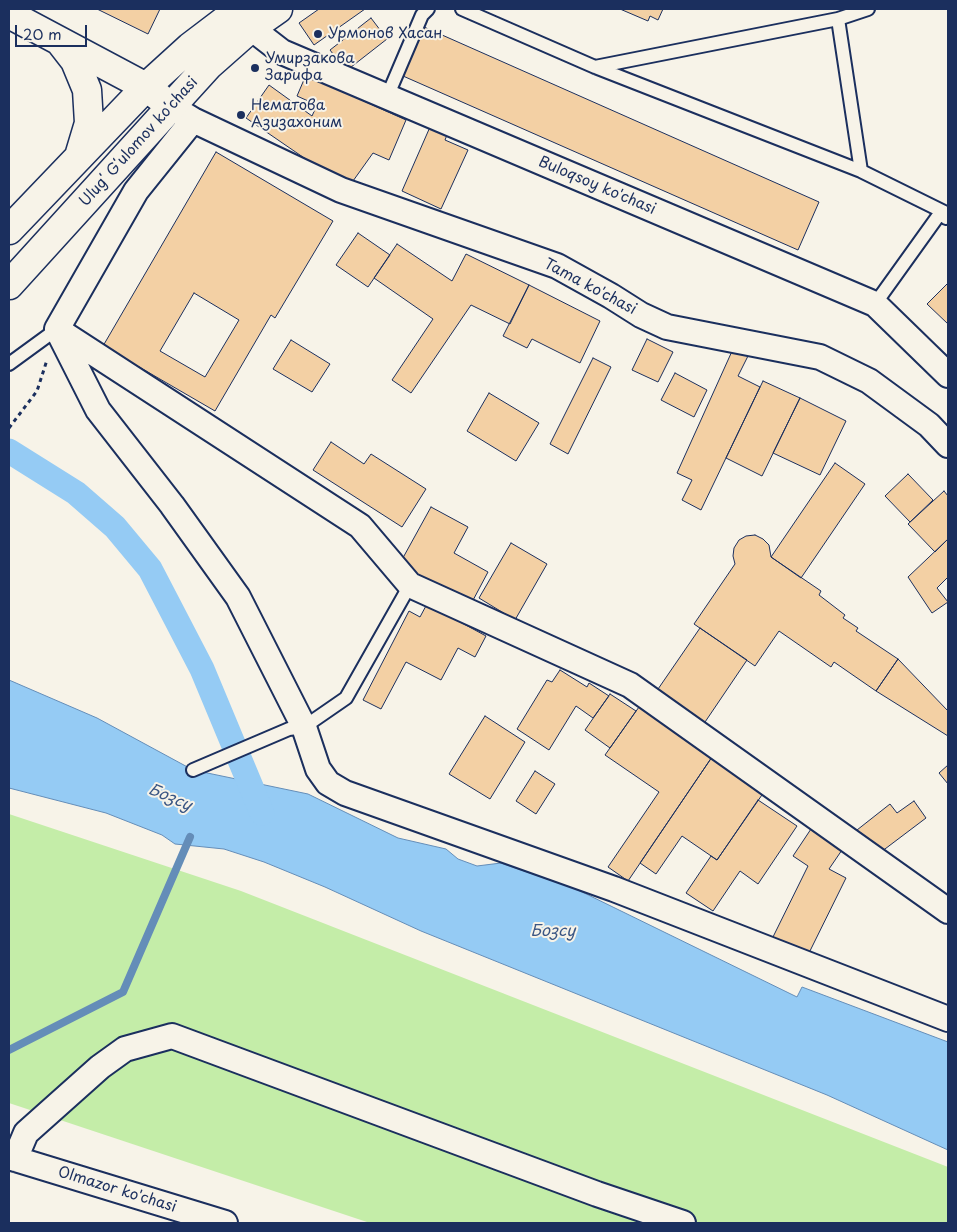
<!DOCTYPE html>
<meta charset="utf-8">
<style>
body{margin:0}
#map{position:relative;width:957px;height:1232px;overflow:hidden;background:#f7f3e8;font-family:"Playpen Sans",sans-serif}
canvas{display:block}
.frame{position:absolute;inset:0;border:10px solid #1b2f5e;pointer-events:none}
.scale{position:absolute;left:15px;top:25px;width:72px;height:22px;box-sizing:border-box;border:2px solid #1b2f5e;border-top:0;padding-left:6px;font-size:15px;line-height:18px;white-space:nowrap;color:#1b2f5e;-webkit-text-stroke:4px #f7f3e8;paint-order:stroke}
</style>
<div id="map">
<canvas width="957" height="1232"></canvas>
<div class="frame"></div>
<div class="scale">20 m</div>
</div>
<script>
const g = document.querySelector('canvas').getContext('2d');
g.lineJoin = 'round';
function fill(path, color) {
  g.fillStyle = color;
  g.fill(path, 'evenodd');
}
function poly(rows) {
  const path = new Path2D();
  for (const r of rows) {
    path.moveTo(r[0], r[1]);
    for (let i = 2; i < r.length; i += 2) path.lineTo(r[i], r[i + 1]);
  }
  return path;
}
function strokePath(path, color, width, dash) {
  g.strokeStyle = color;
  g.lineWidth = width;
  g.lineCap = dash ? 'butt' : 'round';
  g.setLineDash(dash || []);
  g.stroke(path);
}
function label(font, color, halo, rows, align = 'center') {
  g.font = font + ' "Playpen Sans",sans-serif';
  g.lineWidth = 4;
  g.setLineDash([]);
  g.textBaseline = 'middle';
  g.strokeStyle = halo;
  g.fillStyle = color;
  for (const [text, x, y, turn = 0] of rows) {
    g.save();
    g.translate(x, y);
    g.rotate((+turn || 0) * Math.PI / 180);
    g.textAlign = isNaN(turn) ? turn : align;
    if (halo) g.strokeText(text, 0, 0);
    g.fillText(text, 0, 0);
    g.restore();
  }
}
fill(poly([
 [9,814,241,891,948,1167,948,1223,370,1223,9,1103]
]), '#c4eda8');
const water = poly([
 [9,680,97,718,193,770,308,794,398,838,446,849,458,859,477,866,501,863,576,889,797,997,802,987,948,1042,948,1150,827,1095,421,931,325,887,264,862,224,849,175,844,162,835,106,813,9,788,9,680]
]);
fill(water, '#95cbf4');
strokePath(water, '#648db8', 1);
strokePath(poly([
 [9,1050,123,992,190,837]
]), '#648db8', 8);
strokePath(poly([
 [9,451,76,493,115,527,150,569,202,669,262,813]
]), '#95cbf4', 25);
const building = poly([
 [97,9,160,9,148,34,97,9],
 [319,9,365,9,314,45,299,23,319,9],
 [620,9,663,9,658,20,650,16,648,21,620,9],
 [371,18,387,39,346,71,330,50,371,18],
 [424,27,819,202,798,250,403,76,424,27],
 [306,75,406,120,389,160,373,153,348,188,246,118,269,85,312,116,317,105,297,96,306,75],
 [430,127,447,135,445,140,468,150,441,209,402,191,430,127],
 [216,152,333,221,275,318,271,315,215,411,103,346,216,152],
 [194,293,239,320,205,377,160,351,194,293],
 [358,233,390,255,368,287,336,265,358,233],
 [397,244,452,281,466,254,529,285,510,324,471,305,411,393,392,380,433,319,374,278,397,244],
 [948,283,948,324,927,304,948,283],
 [529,285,600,321,580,363,532,339,527,348,503,336,529,285],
 [647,339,673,352,658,382,632,370,647,339],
 [291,340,330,364,312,392,273,369,291,340],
 [733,349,748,356,738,376,760,387,701,510,682,500,692,480,677,473,733,349],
 [593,358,611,367,568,454,550,444,593,358],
 [675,373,707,390,694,417,661,400,675,373],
 [763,381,800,398,762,476,726,458,763,381],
 [489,393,539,423,516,461,467,431,489,393],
 [800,398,846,421,820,475,773,453,800,398],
 [331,442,364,464,371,454,426,489,402,527,313,470,331,442],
 [835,463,865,484,801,578,771,557,835,463],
 [908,474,933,500,910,522,885,496,908,474],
 [944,491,948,496,948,539,935,552,908,524,944,491],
 [431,507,468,527,454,553,488,572,471,604,399,565,431,507],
 [755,535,763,539,769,545,771,557,821,591,819,595,845,615,843,618,858,628,856,631,898,659,876,691,834,662,831,667,779,631,755,666,694,624,735,564,733,556,734,548,739,540,746,536,755,535],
 [948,539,948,577,937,588,948,602,932,613,908,577,948,539],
 [511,543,547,564,515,620,479,598,511,543],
 [427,604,486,636,475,657,458,648,441,680,406,662,381,709,363,700,409,611,420,617,427,604],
 [700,628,747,660,703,725,656,692,700,628],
 [898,659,948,711,948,736,876,691,898,659],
 [560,670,587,687,589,683,609,696,593,718,576,706,549,750,517,729,547,680,552,682,560,670],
 [610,694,636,711,610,748,585,730,610,694],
 [639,707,712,757,628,881,608,867,659,792,605,755,639,707],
 [485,716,525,742,490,799,449,774,485,716],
 [712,757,764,792,717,860,682,836,656,874,640,863,712,757],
 [948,765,948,784,939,773,948,765],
 [535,771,555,784,536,814,516,801,535,771],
 [758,800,797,826,758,884,740,871,713,911,686,893,711,856,717,860,758,800],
 [914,801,926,818,877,855,857,830,890,804,897,813,914,801],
 [811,829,842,850,829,869,846,878,806,959,771,941,808,866,793,856,811,829]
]);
fill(building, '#f3d0a4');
strokePath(building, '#1b2f5e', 1);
const lane = poly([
 [462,9,595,67,861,171,948,214],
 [838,19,868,9],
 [595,67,838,19,861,171],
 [387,97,422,15,428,9],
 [875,304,941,212,946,218],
 [9,364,57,329],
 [193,770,289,729,304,727,346,698,410,585]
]);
const street = poly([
 [241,14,251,28,282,52,875,304,948,375],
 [170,106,193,120,341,190,557,266,611,296,641,315,667,327,820,357,869,381,929,425,948,445],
 [57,329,98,410,172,505,238,597,304,727,318,769,328,783,345,793,614,889,948,1019],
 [57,329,136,191,193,120],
 [58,330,360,526,410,585,630,685,948,911],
 [9,1157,225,1223],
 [15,1159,26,1133,100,1067,125,1049,172,1036,597,1194,683,1223]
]);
const secondary = poly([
 [9,14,146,87,159,97],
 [61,43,75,61,87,90,89,123,80,153],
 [9,230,146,87,190,47,240,9],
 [9,285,208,66,251,28,278,9]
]);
strokePath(lane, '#1b2f5e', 16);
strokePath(street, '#1b2f5e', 28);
strokePath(secondary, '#1b2f5e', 31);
strokePath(poly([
 [9,428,37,391,47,360]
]), '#1b2f5e', 3, [4, 4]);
strokePath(lane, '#f7f3e8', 12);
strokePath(street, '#f7f3e8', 24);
strokePath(secondary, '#f7f3e8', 28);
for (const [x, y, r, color] of [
 [318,34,5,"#1b2f5e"],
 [255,68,5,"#1b2f5e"],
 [241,115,5,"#1b2f5e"]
]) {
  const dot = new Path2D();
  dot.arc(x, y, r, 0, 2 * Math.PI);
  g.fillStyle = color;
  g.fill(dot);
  strokePath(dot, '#f7f3e8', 2);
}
label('15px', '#1b2f5e', '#f7f3e8', [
 ["Урмонов Хасан",328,34],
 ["Умирзакова",265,59],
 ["Зарифа",265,76],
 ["Нематова",251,106],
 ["Азизахоним",251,123]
], 'left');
label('15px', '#1b2f5e', '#f7f3e8', [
 ["Ulugʻ Gʻulomov koʻchasi",139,142,-48],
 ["Buloqsoy ko'chasi",597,186,23],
 ["Tama ko'chasi",590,287,28],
 ["Olmazor ko'chasi",117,1190,17]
]);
label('italic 16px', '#3a5684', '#f7f3e8', [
 ["Бозсу",170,798,23],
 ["Бозсу",553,932]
]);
</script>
